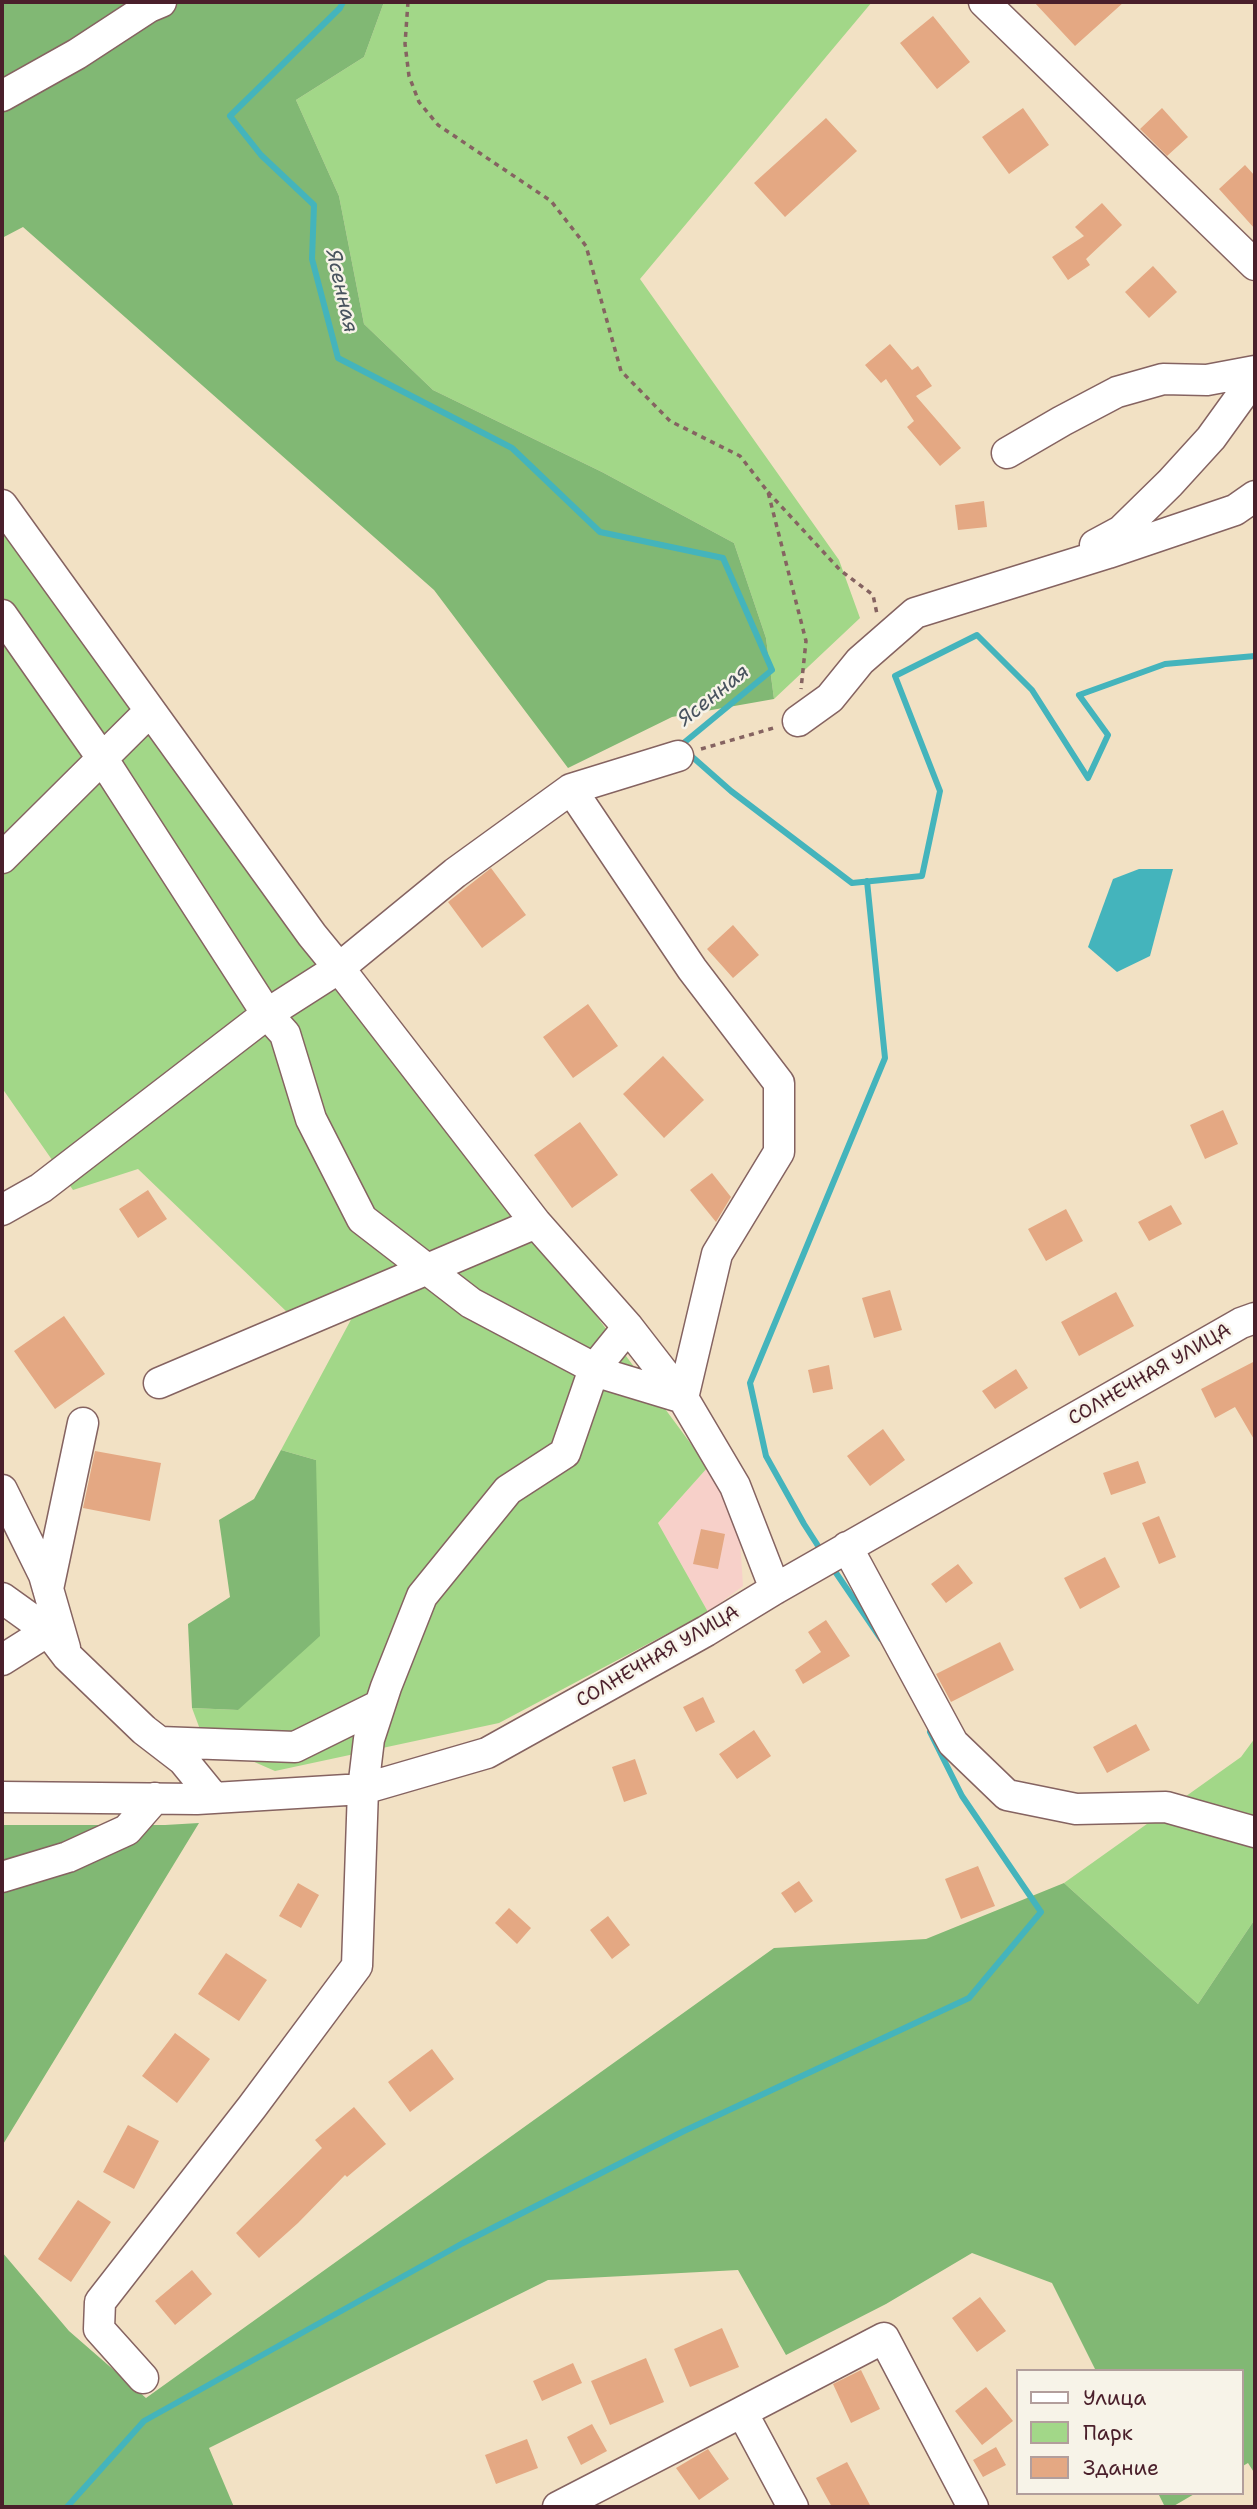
<!DOCTYPE html>
<meta charset="utf-8">
<style>
body{margin:0}
#map{position:relative;width:1257px;height:2509px;overflow:hidden;background:#f2e1c4;font-family:"Shantell Sans",sans-serif}
canvas{display:block}
.frame{position:absolute;inset:0;border:4px solid #4a1f2b;pointer-events:none}
.legend{position:absolute;left:1016px;top:2369px;width:228px;height:126px;box-sizing:border-box;background:#f7f3e8;border:2px solid #b29e9c;margin:0;padding:9px 12px;list-style:none;font-size:21px;color:#4a1f2b}
.legend li{display:flex;align-items:center;gap:14px;height:35px}
.legend b{width:35px;border:2px solid #b29e9c}
</style>
<div id="map">
<canvas width="1257" height="2509"></canvas>
<div class="frame"></div>
<ul class="legend">
<li><b style="height:9px;background:#fff"></b>Улица</li>
<li><b style="height:19px;background:#a2d788"></b>Парк</li>
<li><b style="height:19px;background:#e4a883"></b>Здание</li>
</ul>
</div>
<script>
const g = document.querySelector('canvas').getContext('2d');
g.lineJoin = 'round';
function fill(path, color) {
  g.fillStyle = color;
  g.fill(path, 'evenodd');
}
function poly(rows) {
  const path = new Path2D();
  for (const r of rows) {
    path.moveTo(r[0], r[1]);
    for (let i = 2; i < r.length; i += 2) path.lineTo(r[i], r[i + 1]);
  }
  return path;
}
function strokePath(path, color, width, dash) {
  g.strokeStyle = color;
  g.lineWidth = width;
  g.lineCap = dash ? 'butt' : 'round';
  g.setLineDash(dash || []);
  g.stroke(path);
}
function label(font, color, halo, rows, align = 'center') {
  g.font = font + ' "Shantell Sans",sans-serif';
  g.lineWidth = 5;
  g.setLineDash([]);
  g.textBaseline = 'middle';
  g.strokeStyle = halo;
  g.fillStyle = color;
  for (const [text, x, y, turn = 0] of rows) {
    g.save();
    g.translate(x, y);
    g.rotate((+turn || 0) * Math.PI / 180);
    g.textAlign = isNaN(turn) ? turn : align;
    if (halo) g.strokeText(text, 0, 0);
    g.fillText(text, 0, 0);
    g.restore();
  }
}
fill(poly([
 [708,1467,737,1492,743,1586,708,1612,658,1523]
]), '#f7d0c9');
fill(poly([
 [384,2,872,2,640,279,839,560,860,618,774,699,766,638,734,543,602,472,433,390,364,324,339,196,296,100,364,57],
 [2,511,708,1467,658,1523,708,1612,499,1723,275,1771,204,1740,192,1708,238,1710,316,1460,281,1450,354,1314,287,1312,138,1169,73,1190,2,1088,2,855,9,848,2,837],
 [1255,1738,1255,1919,1198,2004,1064,1883,1241,1757]
]), '#a2d788');
fill(poly([
 [2,2,384,2,364,57,296,100,339,196,364,324,433,390,602,472,734,543,766,638,774,699,672,717,568,768,434,590,23,227,2,238],
 [281,1450,316,1460,320,1636,238,1710,192,1708,188,1624,230,1597,219,1520,254,1499],
 [199,1823,2,2146,2,1825,165,1825],
 [1064,1883,1198,2004,1255,1919,1255,2474,1248,2463,1241,2467,1241,2371,1096,2371,1052,2283,972,2253,886,2304,786,2355,738,2270,548,2280,209,2448,234,2507,2,2507,2,2252,69,2331,146,2398,774,1948,926,1939],
 [1158,2493,1196,2493,1172,2507,1165,2507]
]), '#81b874');
fill(poly([
 [1139,869,1173,869,1150,956,1117,972,1088,947,1113,879]
]), '#44b4bc');
strokePath(poly([
 [343,2,340,8,230,116,261,155,314,205,312,259,338,358,512,448,600,532,723,558,772,670,680,746,731,791,852,883,922,876,940,791,895,676,977,635,1032,690,1088,778,1108,735,1079,695,1165,664,1255,656],
 [822,1552,804,1524,766,1456,750,1383,885,1058,867,881],
 [832,1567,881,1639],
 [67,2507,144,2421,463,2243,684,2131,969,1998,1041,1912,962,1796,930,1732]
]), '#44b4bc', 6);
fill(poly([
 [1034,2,1124,2,1075,46],
 [933,16,970,62,937,89,900,43],
 [1023,108,1049,145,1009,174,982,137],
 [1162,108,1188,137,1167,156,1140,129],
 [826,118,857,151,785,217,754,183],
 [1245,165,1255,176,1255,229,1219,189],
 [1102,203,1122,225,1086,259,1090,265,1068,280,1052,257,1084,236,1075,227],
 [1153,266,1177,292,1149,318,1125,292],
 [890,344,912,370,918,366,932,386,916,396,961,448,940,466,907,427,914,421,886,379,881,383,865,365],
 [984,501,987,527,958,530,955,505],
 [491,868,526,915,482,948,448,902],
 [733,925,759,955,733,978,707,949],
 [588,1004,618,1046,573,1078,543,1037],
 [663,1056,704,1100,664,1138,623,1094],
 [1223,1110,1238,1144,1205,1159,1190,1125],
 [580,1122,618,1175,572,1208,534,1155],
 [712,1173,731,1197,716,1222,690,1190],
 [148,1190,167,1219,138,1238,119,1209],
 [1171,1205,1182,1224,1149,1241,1138,1222],
 [1066,1209,1083,1241,1046,1261,1028,1229],
 [890,1290,902,1330,874,1338,862,1298],
 [1116,1292,1134,1326,1079,1356,1061,1322],
 [64,1316,105,1374,55,1409,14,1351],
 [1255,1361,1255,1441,1235,1407,1215,1418,1201,1389],
 [829,1365,833,1389,813,1393,808,1370],
 [1016,1369,1028,1388,995,1409,982,1391],
 [883,1429,905,1460,870,1486,847,1456],
 [95,1451,161,1463,150,1521,83,1508],
 [1138,1461,1146,1483,1111,1495,1103,1473],
 [1159,1516,1176,1557,1159,1564,1142,1523],
 [701,1529,725,1534,718,1569,693,1564],
 [1105,1557,1120,1587,1080,1609,1064,1578],
 [958,1564,973,1583,946,1603,931,1584],
 [826,1620,850,1656,803,1684,795,1670,821,1652,808,1632],
 [1000,1642,1014,1670,951,1702,936,1674],
 [703,1697,715,1722,696,1732,683,1707],
 [1136,1724,1150,1750,1107,1773,1093,1747],
 [754,1730,771,1756,737,1779,719,1754],
 [635,1759,647,1794,624,1802,612,1767],
 [978,1866,995,1906,961,1919,945,1879],
 [799,1881,813,1901,795,1913,781,1893],
 [298,1883,319,1895,301,1928,279,1916],
 [509,1908,531,1928,517,1944,495,1923],
 [608,1916,630,1945,612,1959,590,1930],
 [226,1953,267,1980,239,2021,198,1994],
 [175,2033,210,2059,177,2103,142,2076],
 [432,2049,454,2079,410,2112,388,2082],
 [354,2107,386,2144,347,2177,345,2175,298,2223,259,2258,236,2233,322,2148,315,2140],
 [128,2125,159,2141,134,2189,103,2172],
 [78,2200,111,2222,71,2282,38,2259],
 [192,2270,212,2294,175,2325,155,2301],
 [980,2297,1006,2331,977,2352,952,2318],
 [722,2328,739,2367,690,2387,674,2349],
 [646,2358,664,2402,610,2425,591,2381],
 [573,2363,582,2383,542,2401,533,2381],
 [861,2370,880,2409,851,2423,833,2384],
 [986,2387,1013,2421,982,2445,955,2411],
 [592,2424,607,2451,581,2465,567,2437],
 [527,2439,538,2468,496,2484,485,2455],
 [996,2447,1006,2465,983,2477,973,2460],
 [708,2449,729,2479,699,2500,676,2468],
 [847,2462,871,2507,832,2507,816,2478]
]), '#e4a883');
const minor = poly([
 [984,2,1255,265],
 [2,96,77,54,149,7,161,2],
 [1007,453,1062,421,1117,392,1163,379,1207,380,1255,371],
 [2,505,312,935,339,968,536,1223,628,1327,683,1398,717,1254,779,1152,779,1083,692,969,571,789],
 [1095,545,1121,531,1170,483,1211,438,1255,377],
 [2,615,102,758,267,1014,285,1034,311,1119,362,1219,471,1303,607,1375,683,1398,735,1486,775,1589],
 [798,721,830,698,860,661,915,613,1108,553,1235,510,1255,496],
 [2,858,150,711],
 [2,1210,41,1188,267,1014,339,968,455,873,571,789,678,756],
 [159,1383,536,1223],
 [2,1490,44,1575,65,1648],
 [847,1547,953,1743,1007,1795,1076,1809,1166,1807,1255,1832],
 [48,1589,83,1423],
 [2,1598,48,1631,67,1656,144,1730,183,1760,214,1798],
 [2,1660,48,1631],
 [160,1742,295,1747,380,1705],
 [2,1797,197,1799,363,1789,487,1753,706,1631,775,1589,1241,1323,1255,1318],
 [2,1877,68,1857,127,1830,155,1798],
 [143,2378,99,2329,100,2302,252,2107,357,1966,363,1789,369,1739,386,1687,422,1596,508,1490,565,1453,594,1369,628,1327],
 [742,2412,884,2338,973,2507],
 [558,2507,742,2412,793,2507]
]);
strokePath(minor, '#856361', 33);
strokePath(poly([
 [408,2,405,44,409,76,419,102,438,125,551,201,586,246,621,371,670,421,740,456,768,492,806,641,801,689],
 [768,492,840,570,873,595,877,614],
 [701,749,777,727]
]), '#856361', 3.5, [5, 5]);
strokePath(minor, '#fff', 30);
label('19px', '#4a1f2b', '#f7f3e8', [
 ["СОЛНЕЧНАЯ УЛИЦА",1150,1375,-30],
 ["СОЛНЕЧНАЯ УЛИЦА",658,1657,-30]
]);
label('italic 21px', '#48535e', '#f7f3e8', [
 ["Ясенная",341,291,77],
 ["Ясенная",714,696,-39]
]);
</script>
